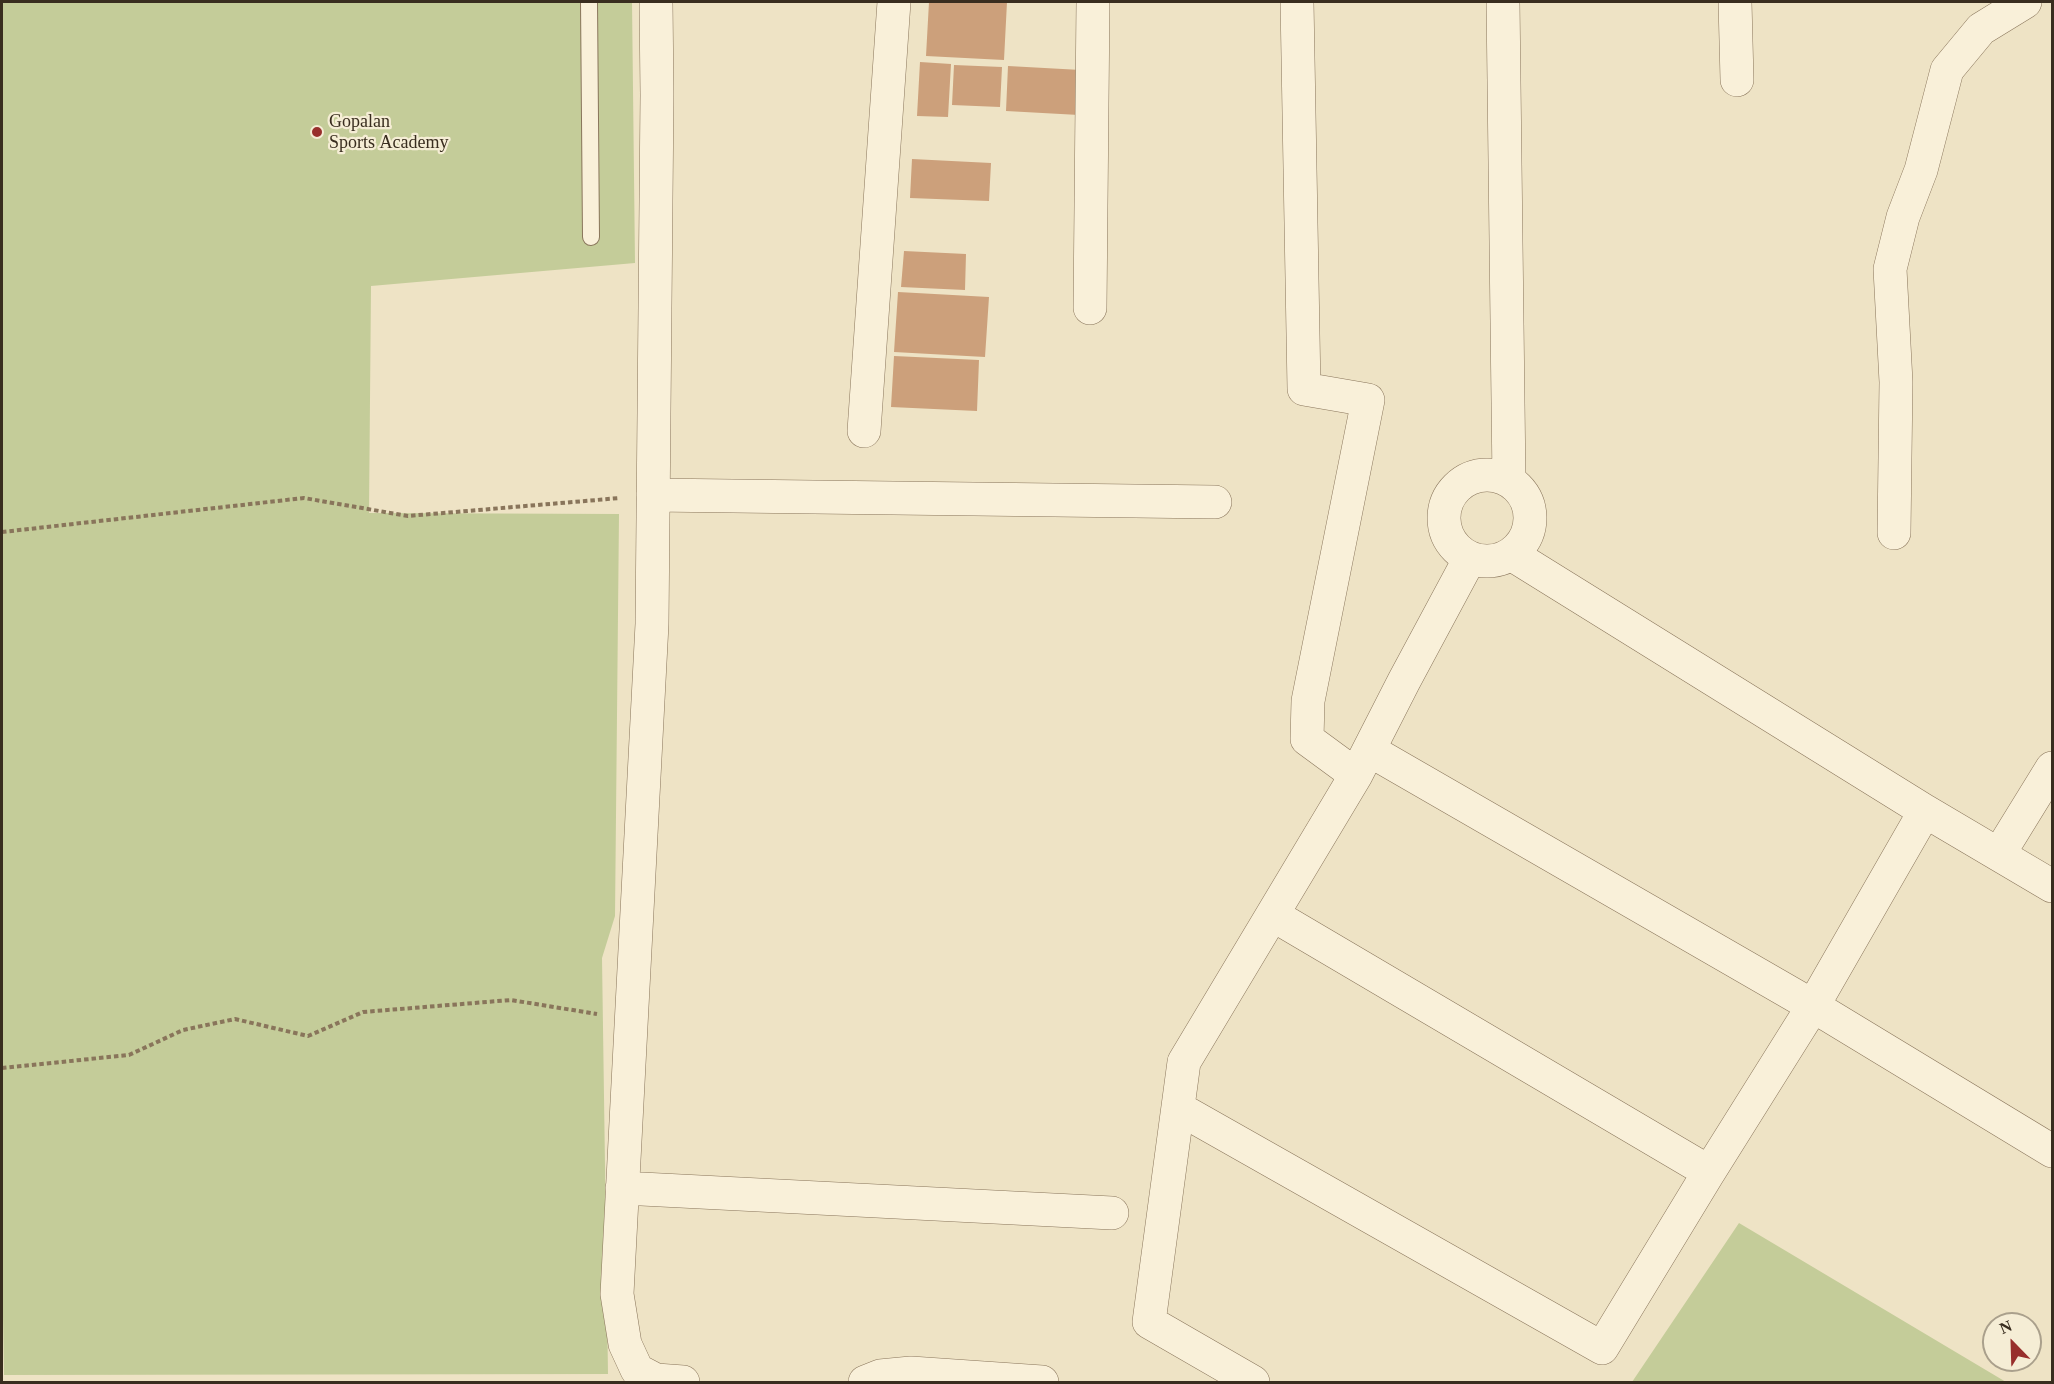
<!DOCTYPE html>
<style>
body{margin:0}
#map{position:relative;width:2054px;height:1384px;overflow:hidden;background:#eee3c5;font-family:"Times New Roman",serif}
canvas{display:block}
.frame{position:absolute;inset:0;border:3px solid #392d1f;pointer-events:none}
.north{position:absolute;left:1982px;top:1312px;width:60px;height:60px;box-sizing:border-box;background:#f5edd5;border:2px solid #aaa08c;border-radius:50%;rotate:337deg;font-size:16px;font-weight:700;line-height:24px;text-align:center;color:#392d1f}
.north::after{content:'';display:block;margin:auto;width:21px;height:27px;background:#982f2c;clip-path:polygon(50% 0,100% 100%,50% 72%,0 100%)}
</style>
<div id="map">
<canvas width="2054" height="1384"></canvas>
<div class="frame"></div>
<div class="north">N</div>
</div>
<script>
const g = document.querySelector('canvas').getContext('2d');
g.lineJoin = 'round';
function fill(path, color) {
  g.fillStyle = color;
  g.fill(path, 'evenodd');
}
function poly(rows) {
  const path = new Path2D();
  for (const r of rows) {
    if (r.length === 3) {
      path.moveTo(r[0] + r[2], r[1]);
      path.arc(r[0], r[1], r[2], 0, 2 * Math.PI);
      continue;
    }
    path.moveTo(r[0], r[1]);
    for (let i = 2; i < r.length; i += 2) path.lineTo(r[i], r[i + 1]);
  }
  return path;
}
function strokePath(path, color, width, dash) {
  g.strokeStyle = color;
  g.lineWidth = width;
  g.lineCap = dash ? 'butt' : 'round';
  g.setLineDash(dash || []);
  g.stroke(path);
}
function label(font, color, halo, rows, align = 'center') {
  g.font = font + ' "Times New Roman",serif';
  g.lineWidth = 4.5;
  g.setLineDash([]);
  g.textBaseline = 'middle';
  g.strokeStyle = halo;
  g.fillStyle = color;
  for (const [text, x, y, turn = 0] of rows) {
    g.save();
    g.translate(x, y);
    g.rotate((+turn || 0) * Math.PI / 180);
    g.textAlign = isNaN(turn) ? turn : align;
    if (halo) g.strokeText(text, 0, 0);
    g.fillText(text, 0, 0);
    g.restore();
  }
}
fill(poly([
 [2,2,632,2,635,263,371,286,369,513,619,514,615,916,602,958,608,1374,4,1375,2,1256],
 [1739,1223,2006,1382,1632,1382]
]), '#c4cc99');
fill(poly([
 [929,2,1007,2,1004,60,926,56],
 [920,62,951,64,948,117,917,116],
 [954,65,1002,67,1000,107,952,105],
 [1008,66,1081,70,1079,115,1006,111],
 [912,159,991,163,989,201,910,198],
 [904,251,966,254,965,290,901,287],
 [898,292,989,297,985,357,894,352],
 [894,356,979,360,977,411,891,407]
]), '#cca07b');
const service = poly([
 [589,2,591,237]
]);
const minor = poly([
 [656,2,657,95,652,624,617,1294,625,1344,637,1370,656,1380,683,1382],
 [1297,2,1304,389,1368,400,1308,701,1307,739,1356,775],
 [1503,2,1509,481],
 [1735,2,1737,80],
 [1090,308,1093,2],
 [864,431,894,2],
 [1487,518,43],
 [653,495,1215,502],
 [1894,533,1896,382,1890,269,1903,217,1921,170,1947,70,1981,29,2025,2],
 [1511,554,1925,811,2052,886],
 [1369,750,1813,1006,1925,811],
 [1999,854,2052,768],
 [1178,1108,1602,1348,1709,1172,1273,915],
 [1709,1172,1813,1006,2052,1151],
 [622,1188,1112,1213],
 [865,1382,880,1376,911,1373,1042,1382],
 [1253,1382,1149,1322,1184,1062,1356,775,1404,681,1470,558]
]);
strokePath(service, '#89755b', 18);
strokePath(minor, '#89755b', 34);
strokePath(poly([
 [2,532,304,498,408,516,620,498],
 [2,1068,129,1055,183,1030,235,1019,308,1036,363,1012,511,1000,597,1014]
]), '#89755b', 4, [4.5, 3]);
strokePath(service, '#f9f0d9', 16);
strokePath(minor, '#f9f0d9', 33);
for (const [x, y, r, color] of [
 [317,132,6,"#982f2c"]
]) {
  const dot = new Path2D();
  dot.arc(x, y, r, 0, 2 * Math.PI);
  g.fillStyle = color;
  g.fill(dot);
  strokePath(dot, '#f5edd5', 2);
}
label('18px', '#392d1f', '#f5edd5', [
 ["Gopalan",329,122],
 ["Sports Academy",329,143]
], 'left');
</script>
